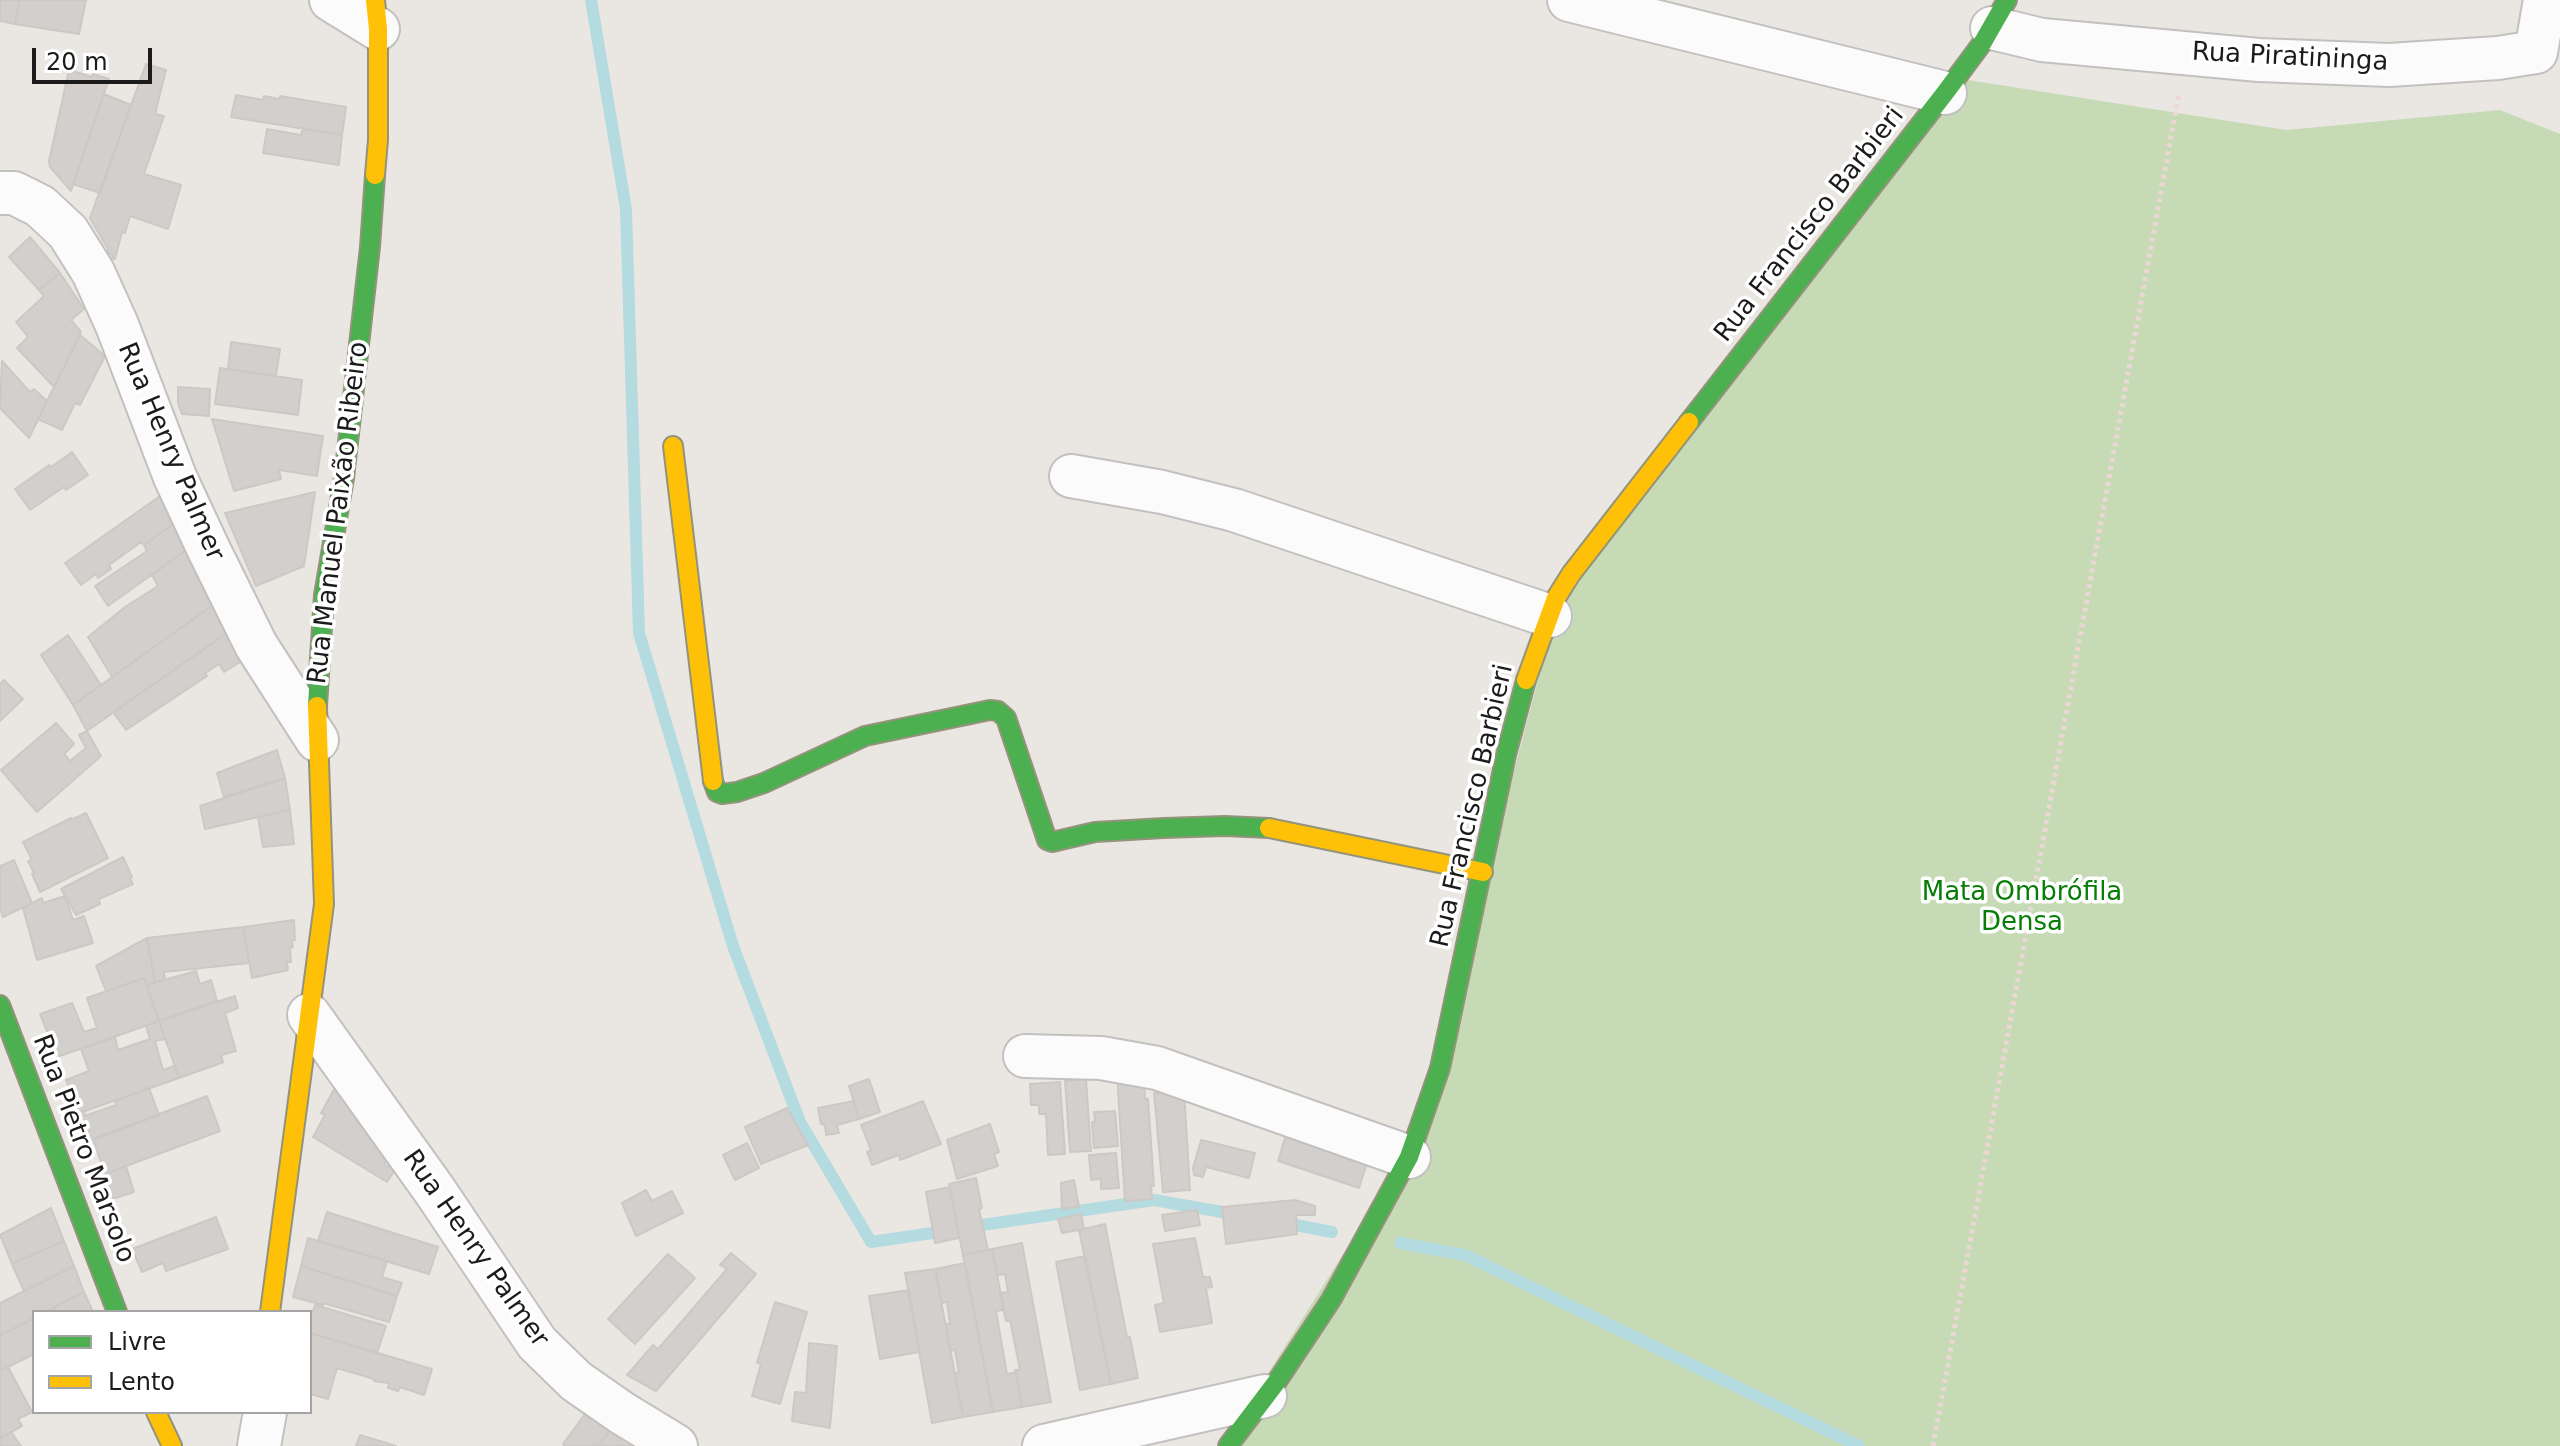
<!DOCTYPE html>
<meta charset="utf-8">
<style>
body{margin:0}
#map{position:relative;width:2560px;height:1446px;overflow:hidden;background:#eae7e3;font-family:"DejaVu Sans",sans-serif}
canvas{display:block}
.legend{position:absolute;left:32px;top:1310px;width:280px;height:104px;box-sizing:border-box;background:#fff;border:2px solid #a4a4a4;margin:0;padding:10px 14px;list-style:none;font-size:24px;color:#1b1b1b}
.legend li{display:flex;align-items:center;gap:16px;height:40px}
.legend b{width:40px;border:2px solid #a4a4a4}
.scale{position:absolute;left:32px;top:48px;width:120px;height:36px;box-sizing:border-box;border:4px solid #1b1b1b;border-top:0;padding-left:10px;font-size:24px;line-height:28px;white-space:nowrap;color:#1b1b1b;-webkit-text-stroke:6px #fff;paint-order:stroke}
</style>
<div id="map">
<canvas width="2560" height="1446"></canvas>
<ul class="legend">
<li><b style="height:10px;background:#4caf50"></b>Livre</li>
<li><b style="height:10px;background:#ffc107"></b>Lento</li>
</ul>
<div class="scale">20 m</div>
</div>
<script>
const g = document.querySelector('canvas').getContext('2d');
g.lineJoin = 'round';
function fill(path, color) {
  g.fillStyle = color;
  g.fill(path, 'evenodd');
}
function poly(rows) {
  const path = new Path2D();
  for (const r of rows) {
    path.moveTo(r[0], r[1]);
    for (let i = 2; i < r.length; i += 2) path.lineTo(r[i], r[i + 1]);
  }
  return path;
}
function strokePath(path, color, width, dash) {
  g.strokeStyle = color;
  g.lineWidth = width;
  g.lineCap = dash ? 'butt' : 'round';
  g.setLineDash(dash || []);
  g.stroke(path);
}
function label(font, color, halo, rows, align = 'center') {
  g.font = font + ' "DejaVu Sans",sans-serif';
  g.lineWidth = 7;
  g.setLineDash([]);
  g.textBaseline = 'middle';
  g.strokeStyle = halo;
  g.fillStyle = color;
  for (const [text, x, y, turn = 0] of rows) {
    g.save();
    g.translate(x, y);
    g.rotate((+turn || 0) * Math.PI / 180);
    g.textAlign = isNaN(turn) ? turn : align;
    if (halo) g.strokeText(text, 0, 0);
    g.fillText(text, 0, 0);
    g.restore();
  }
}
fill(poly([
 [1949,77,2286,130,2500,110,2560,134,2560,1446,1222,1446,1417,1137,1561,593]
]), '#c7dab6');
strokePath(poly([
 [591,0,626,209,639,633,733,946,800,1122,871,1242,946,1231],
 [1280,1222,1332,1232],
 [968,1227,1154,1200,1239,1215],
 [1400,1243,1465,1255,1859,1446]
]), '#b4dbe0', 12);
const building = poly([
 [0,0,20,0,15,24,0,21,0,0],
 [20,0,86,0,79,34,15,24,20,0],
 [146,64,166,70,155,114,164,116,144,174,181,185,168,229,130,216,125,233,122,232,115,259,112,258,113,255,107,253,108,249,90,218,146,64],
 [69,70,92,77,93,74,109,79,71,191,50,167,49,161,69,70],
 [104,94,131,105,100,193,73,184,104,94],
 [236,95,263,100,264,96,280,99,280,96,346,107,342,135,231,117,236,95],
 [267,129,301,135,303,129,342,135,339,165,263,153,267,129],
 [30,237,60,273,39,290,9,257,30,237],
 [60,273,84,309,71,320,81,332,54,387,17,348,28,337,16,322,44,296,39,290,60,273],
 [80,335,105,356,80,405,75,403,62,430,38,419,80,335],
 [231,342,280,349,276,376,228,369,231,342],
 [2,361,30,392,34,389,47,401,29,438,0,408,2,361],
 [220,368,302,380,298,415,215,404,220,368],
 [178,387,210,389,209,416,182,414,178,403,178,387],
 [212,419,323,436,317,476,279,470,281,479,234,491,212,419],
 [72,452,88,475,66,490,64,487,30,510,15,489,49,465,51,467,72,452],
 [315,492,304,566,256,586,225,513,315,492],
 [160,496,173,524,144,545,141,542,109,565,111,569,98,578,96,574,81,585,65,563,160,496],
 [173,524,186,550,108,606,95,586,147,551,144,545,173,524],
 [186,550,213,605,112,677,88,637,125,607,158,586,152,575,186,550],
 [213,605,227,633,87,731,73,705,213,605],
 [227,633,240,662,224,672,219,664,205,673,207,676,126,730,113,712,227,633],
 [68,635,101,685,73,705,41,655,68,635],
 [4,680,23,699,0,721,0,684,4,680],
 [56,723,74,744,64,754,70,761,86,748,79,735,87,731,101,756,37,812,1,770,56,723],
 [277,750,285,778,224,797,217,773,277,750],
 [285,778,290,810,205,829,200,806,285,778],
 [290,810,294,844,263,847,258,817,290,810],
 [86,813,108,858,40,892,32,874,34,873,28,861,32,860,23,842,71,818,71,820,86,813],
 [123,857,132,877,130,878,133,884,99,899,100,904,76,915,61,889,123,857],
 [14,860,32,903,3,917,0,909,0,866,14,860],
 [65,896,73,920,84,916,93,943,37,960,23,908,42,898,43,903,65,896],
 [294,920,295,940,292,941,293,947,290,948,291,962,287,962,288,970,252,978,243,927,294,920],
 [243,927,249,963,164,972,165,980,155,982,147,938,243,927],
 [147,938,155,982,146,985,144,978,106,991,96,966,147,938],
 [196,971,200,984,211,980,217,1001,159,1021,146,985,196,971],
 [144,978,159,1021,57,1057,40,1014,72,1003,84,1032,97,1028,87,998,144,978],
 [235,996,238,1008,225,1013,236,1051,221,1055,223,1062,221,1063,179,1078,159,1021,235,996],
 [159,1021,165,1039,155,1041,163,1070,174,1066,179,1078,79,1113,66,1080,89,1071,81,1049,115,1037,118,1050,150,1039,146,1026,159,1021],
 [1144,1073,1145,1099,1148,1099,1154,1186,1151,1186,1152,1199,1125,1201,1117,1075,1144,1073],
 [869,1079,880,1112,859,1119,849,1086,869,1079],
 [1086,1079,1091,1151,1070,1152,1065,1081,1086,1079],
 [1060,1082,1065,1154,1048,1155,1046,1114,1039,1114,1039,1105,1031,1105,1030,1084,1060,1082],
 [336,1086,391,1154,384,1165,388,1167,389,1164,396,1168,387,1182,313,1137,325,1115,321,1113,336,1086],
 [149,1088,159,1115,90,1141,79,1113,84,1111,85,1116,116,1105,115,1101,149,1088],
 [1184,1091,1190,1190,1163,1192,1154,1093,1184,1091],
 [207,1096,220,1131,105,1174,93,1139,207,1096],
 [854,1101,859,1119,837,1125,839,1133,826,1135,825,1125,821,1124,818,1108,854,1101],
 [923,1101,941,1144,900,1160,899,1155,872,1165,867,1152,871,1150,861,1125,923,1101],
 [787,1108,808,1145,761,1164,745,1127,787,1108],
 [1115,1111,1118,1146,1094,1148,1092,1122,1095,1122,1094,1112,1115,1111],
 [990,1124,999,1152,994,1154,998,1166,957,1179,947,1140,990,1124],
 [1286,1134,1372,1147,1359,1188,1278,1161,1286,1134],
 [1201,1140,1255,1153,1249,1178,1206,1167,1203,1177,1194,1175,1193,1168,1201,1140],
 [747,1143,759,1168,735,1180,723,1155,747,1143],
 [1116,1153,1119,1188,1101,1189,1101,1179,1091,1180,1089,1155,1116,1153],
 [126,1166,134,1192,112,1199,103,1175,126,1166],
 [976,1178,982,1208,979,1209,988,1250,963,1255,949,1184,976,1178],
 [1074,1180,1079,1207,1062,1209,1061,1183,1074,1180],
 [950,1187,959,1238,935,1243,926,1192,950,1187],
 [646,1190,652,1201,672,1191,683,1213,636,1236,622,1203,646,1190],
 [1295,1200,1315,1206,1315,1215,1296,1215,1297,1234,1226,1244,1222,1207,1295,1200],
 [51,1208,64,1241,12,1264,0,1235,51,1208],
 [1197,1210,1200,1225,1165,1231,1162,1215,1197,1210],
 [327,1212,438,1247,429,1274,318,1241,327,1212],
 [1081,1214,1084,1229,1062,1233,1058,1219,1081,1214],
 [216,1217,228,1249,166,1271,163,1263,142,1272,132,1249,216,1217],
 [1105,1224,1127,1337,1130,1337,1138,1378,1111,1384,1079,1230,1105,1224],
 [308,1238,387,1261,382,1277,402,1283,397,1296,301,1266,308,1238],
 [1195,1238,1203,1277,1210,1277,1212,1287,1206,1288,1212,1323,1160,1332,1155,1305,1164,1303,1153,1244,1195,1238],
 [64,1241,74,1266,24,1291,12,1264,64,1241],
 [1022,1243,1051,1402,1022,1407,1015,1370,1020,1370,1010,1320,1006,1321,1000,1293,1008,1292,1005,1274,997,1275,992,1249,1022,1243],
 [992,1249,1004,1310,996,1311,1007,1374,1016,1372,1022,1407,993,1412,963,1255,992,1249],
 [731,1253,756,1274,656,1391,627,1375,653,1345,658,1349,727,1269,720,1265,731,1253],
 [668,1254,695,1278,635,1344,608,1319,668,1254],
 [1085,1256,1111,1384,1080,1390,1056,1262,1085,1256],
 [965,1263,993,1412,963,1417,955,1373,959,1373,955,1350,950,1351,946,1324,950,1324,947,1302,942,1303,935,1269,965,1263],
 [74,1266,84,1292,46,1312,34,1312,34,1318,0,1335,0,1303,74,1266],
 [301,1266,397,1296,389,1322,323,1303,323,1305,293,1297,301,1266],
 [935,1269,963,1417,932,1423,905,1273,935,1269],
 [909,1290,919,1352,880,1359,869,1296,909,1290],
 [84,1292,93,1312,46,1312,84,1292],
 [775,1302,807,1312,780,1404,752,1396,761,1364,757,1363,775,1302],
 [315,1305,386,1326,377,1353,310,1333,310,1319,315,1305],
 [34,1318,34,1354,0,1371,0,1335,34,1318],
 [310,1333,432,1369,424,1395,400,1387,398,1391,388,1388,389,1383,374,1381,374,1379,337,1368,328,1399,310,1394,310,1333],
 [809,1343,837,1346,830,1428,792,1421,795,1392,806,1393,809,1343],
 [8,1367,32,1412,18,1419,22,1426,0,1439,0,1371,8,1367],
 [593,1403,619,1419,598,1446,565,1446,563,1444,593,1403],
 [619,1419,644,1434,635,1446,598,1446,619,1419],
 [11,1432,21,1446,0,1446,0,1439,11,1432],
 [360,1435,396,1446,356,1446,360,1435]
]);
fill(building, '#d2cfcc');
strokePath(building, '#cdc8c4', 2);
const street = poly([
 [331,0,378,29],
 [1569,0,1945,93],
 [1992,28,2042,40,2259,60,2389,65,2498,58,2536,52],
 [2536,52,2545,0],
 [0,193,14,193,40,206,68,232,93,272,117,325,175,477,208,548,256,645,317,740],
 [1071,476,1162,492,1234,510,1550,616],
 [309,1015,435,1191,537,1343,576,1381,622,1413,676,1446],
 [1025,1056,1101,1058,1157,1068,1409,1157],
 [259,1446,265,1412],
 [1044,1446,1265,1396]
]);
const fast = poly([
 [1689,422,1945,93,1983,42,2007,0],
 [317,706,324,595,344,478,370,247,375,175],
 [713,781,717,792,722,794,737,792,764,783,865,736,990,710,998,711,1006,718,1047,840,1052,842,1095,832,1164,828,1225,826,1269,828],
 [0,1005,117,1312],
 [1228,1446,1278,1380,1331,1300,1409,1157,1440,1068,1506,755,1526,680]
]);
const slow = poly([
 [375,0,378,29,378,140,375,175],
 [673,446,713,781],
 [1526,680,1556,598,1571,574,1689,422],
 [1269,828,1483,872],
 [270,1312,324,904,317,706],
 [156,1412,172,1446]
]);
strokePath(street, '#c2c1bf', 46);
strokePath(fast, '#94937b', 22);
strokePath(slow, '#94937b', 22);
strokePath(poly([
 [1933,1446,2179,93]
]), '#ead7d6', 5, [4, 4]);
strokePath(street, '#fcfbfb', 42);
strokePath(fast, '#4caf50', 18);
strokePath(slow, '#ffc107', 18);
label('26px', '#1b1b1b', '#fff', [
 ["Rua Piratininga",2290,58,3],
 ["Rua Francisco Barbieri",1810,225,-52],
 ["Rua Henry Palmer",170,452,67],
 ["Rua Manuel Paixão Ribeiro",339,513,-83],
 ["Rua Francisco Barbieri",1473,806,-77],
 ["Rua Pietro Marsolo",83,1149,69],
 ["Rua Henry Palmer",475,1249,55]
]);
label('26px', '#077d05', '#fff', [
 ["Mata Ombrófila",2022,893],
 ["Densa",2022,923]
]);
</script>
